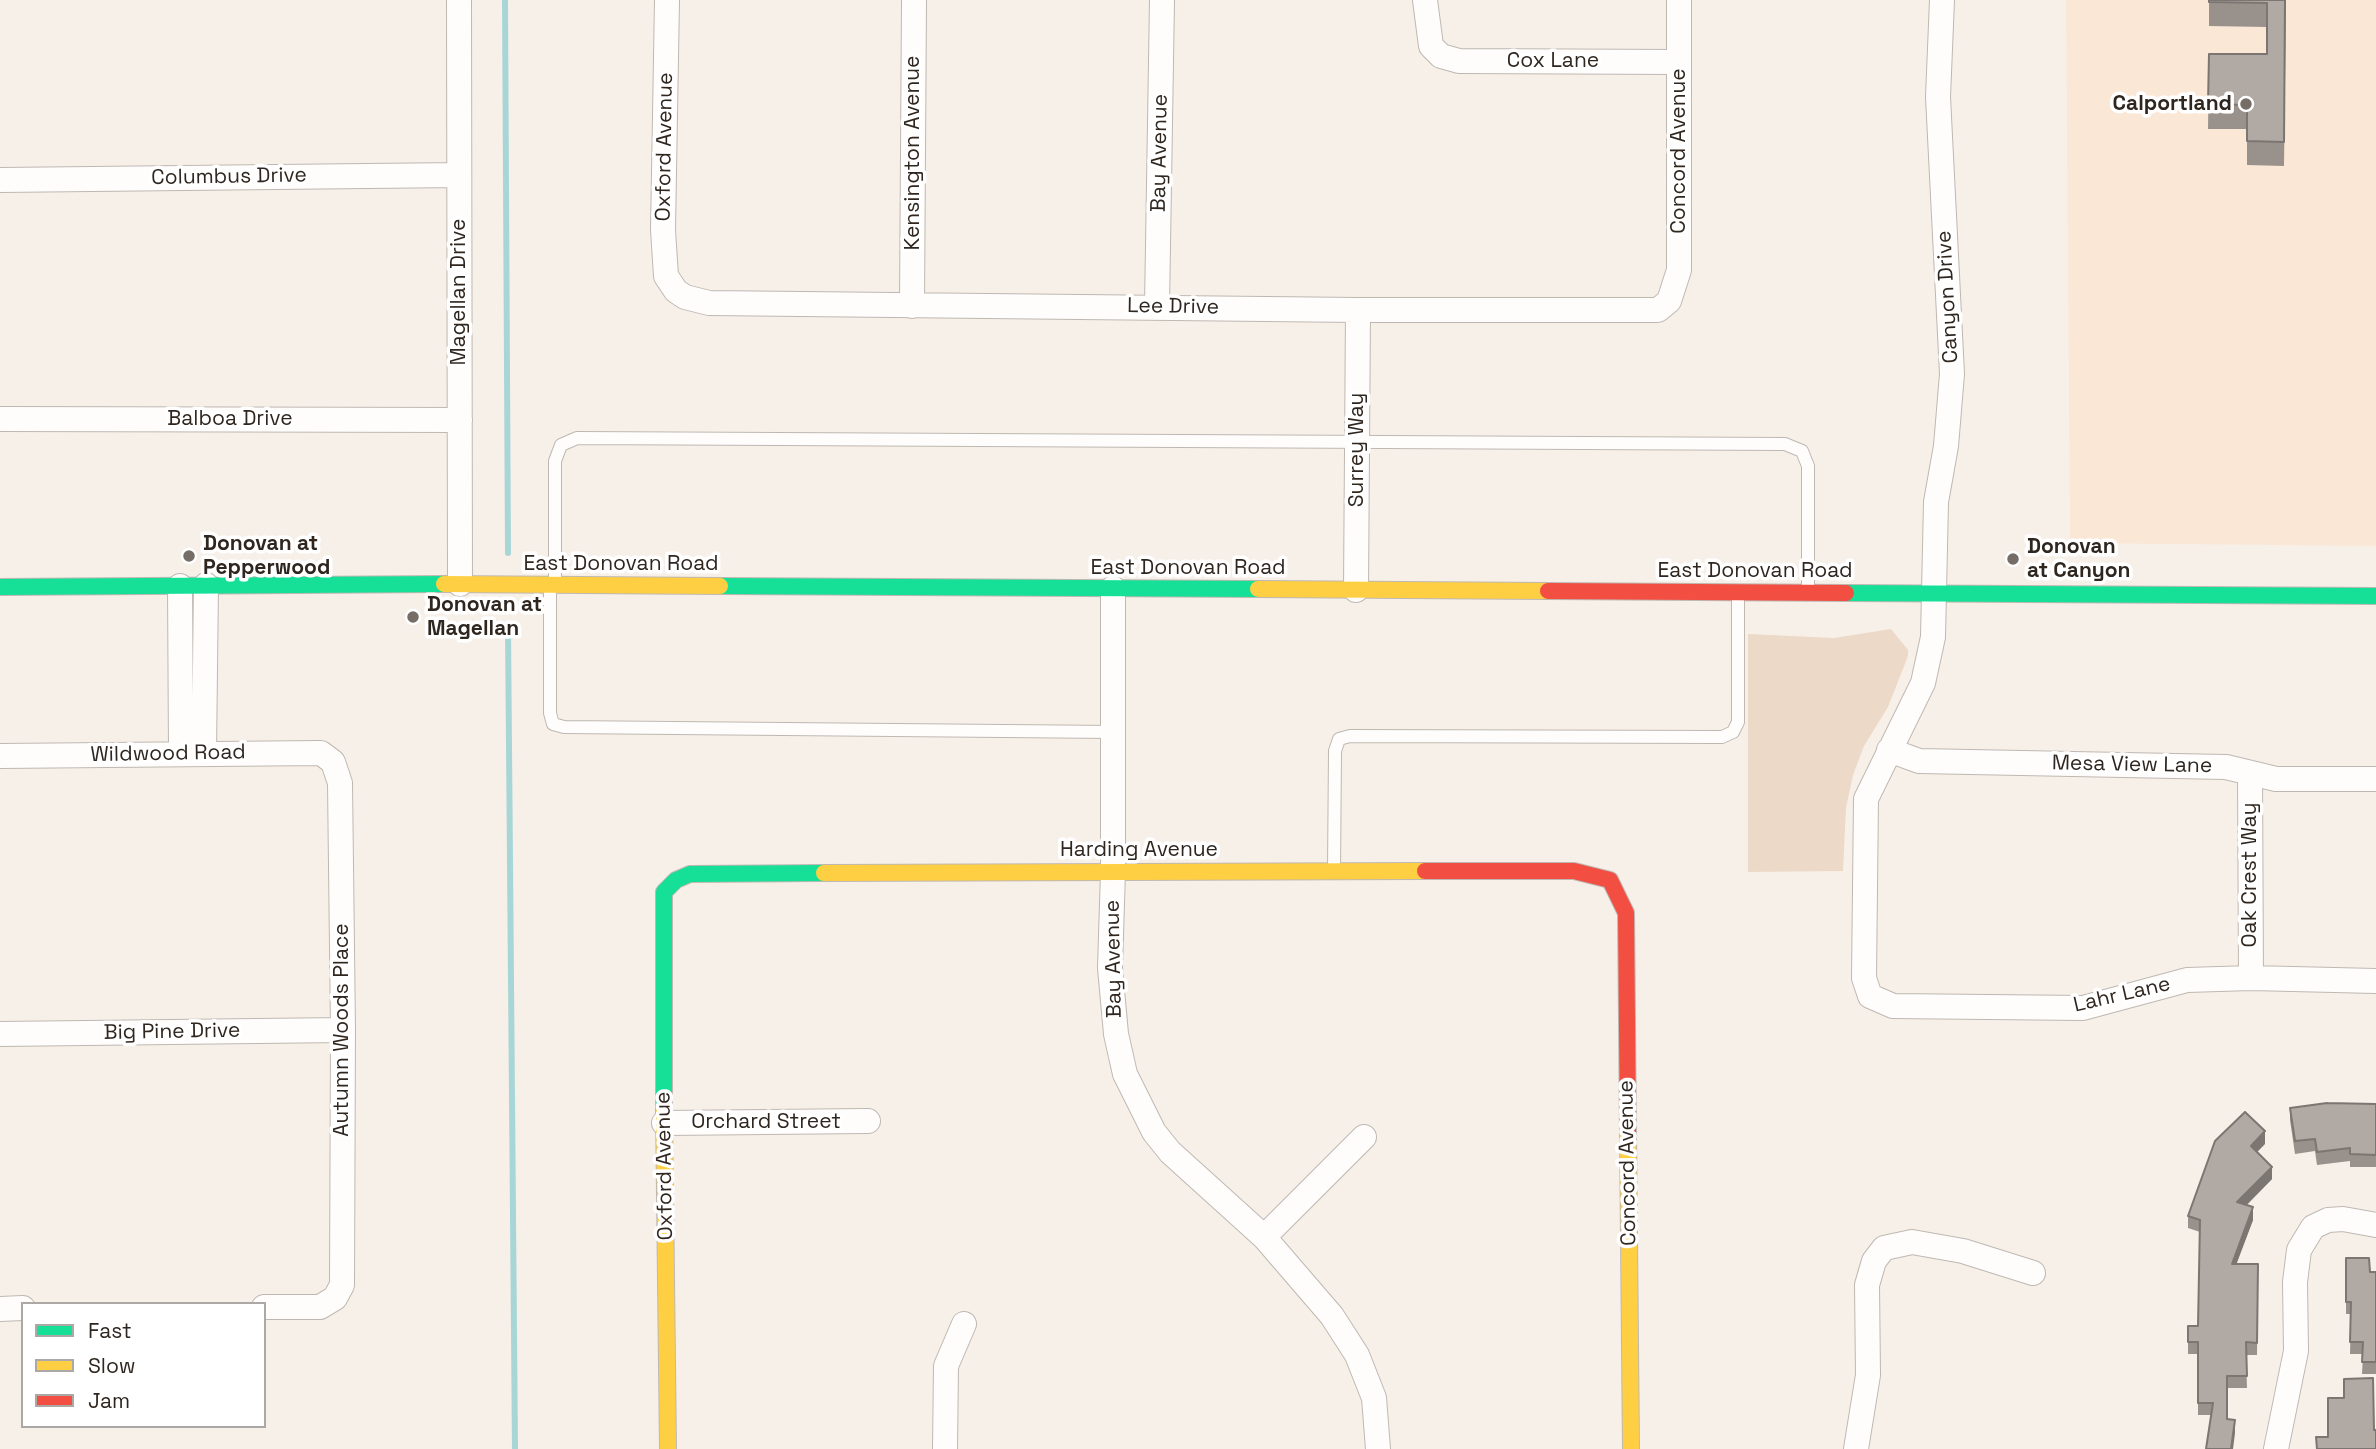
<!DOCTYPE html>
<style>
body{margin:0}
#map{position:relative;width:2376px;height:1449px;overflow:hidden;background:#f7f0e9;font-family:"Space Grotesk",sans-serif}
canvas{display:block}
.legend{position:absolute;left:21px;top:1302px;width:245px;height:126px;box-sizing:border-box;background:#fff;border:2px solid #aca8a5;margin:0;padding:9px 12px;list-style:none;font-size:21px;color:#2f261f}
.legend li{display:flex;align-items:center;gap:14px;height:35px}
.legend b{width:35px;border:2px solid #aca8a5}
</style>
<div id="map">
<canvas width="2376" height="1449"></canvas>
<ul class="legend">
<li><b style="height:9px;background:#16e098"></b>Fast</li>
<li><b style="height:9px;background:#ffcf43"></b>Slow</li>
<li><b style="height:9px;background:#f24e42"></b>Jam</li>
</ul>
</div>
<script>
const g = document.querySelector('canvas').getContext('2d');
g.lineJoin = 'round';
function fill(path, color) {
  g.fillStyle = color;
  g.fill(path, 'evenodd');
}
function poly(rows) {
  const path = new Path2D();
  for (const r of rows) {
    path.moveTo(r[0], r[1]);
    for (let i = 2; i < r.length; i += 2) path.lineTo(r[i], r[i + 1]);
  }
  return path;
}
function strokePath(path, color, width, dash) {
  g.strokeStyle = color;
  g.lineWidth = width;
  g.lineCap = dash ? 'butt' : 'round';
  g.setLineDash(dash || []);
  g.stroke(path);
}
function label(font, color, halo, rows, align = 'center') {
  g.font = font + ' "Space Grotesk",sans-serif';
  g.lineWidth = 7;
  g.setLineDash([]);
  g.textBaseline = 'middle';
  g.strokeStyle = halo;
  g.fillStyle = color;
  for (const [text, x, y, turn = 0] of rows) {
    g.save();
    g.translate(x, y);
    g.rotate((+turn || 0) * Math.PI / 180);
    g.textAlign = isNaN(turn) ? turn : align;
    if (halo) g.strokeText(text, 0, 0);
    g.fillText(text, 0, 0);
    g.restore();
  }
}
fill(poly([
 [2066,0,2376,0,2376,546,2070,543]
]), '#fae7d6');
fill(poly([
 [1891,629,1908,650,1908,656,1888,707,1864,746,1853,775,1846,808,1843,871,1748,872,1748,634,1834,638]
]), '#edd9c7');
strokePath(poly([
 [505,0,508,553],
 [508,627,515,1449]
]), '#a8d6d7', 6);
const lane = poly([
 [555,584,555,461,561,445,577,438,1785,444,1802,451,1808,466,1808,591],
 [550,588,550,713,553,724,564,727,1114,732],
 [1334,870,1335,751,1339,739,1350,736,1722,737,1733,732,1738,722,1738,593]
]);
const street = poly([
 [459,0,460,584],
 [667,0,663,230,666,276,676,291,685,297,709,303,1358,310,1658,310,1669,301,1679,270,1679,0],
 [1425,0,1431,46,1441,56,1459,61,1679,62],
 [1942,0,1938,97,1952,374,1946,446,1936,502,1933,637,1923,683,1866,799,1864,978,1870,996,1893,1006,2083,1008,2187,980,2251,978,2376,981],
 [0,180,459,175],
 [912,306,914,0],
 [1157,306,1162,0],
 [0,419,460,420],
 [180,586,181,753],
 [1113,588,1113,871,1110,968,1116,1034,1125,1074,1154,1132,1170,1152,1264,1237,1332,1316,1357,1355,1374,1398,1378,1449],
 [1356,590,1358,310],
 [1889,750,1919,761,2226,767,2276,779,2376,779],
 [204,753,206,585],
 [0,756,321,753,333,762,340,783,343,1030,342,1285,335,1298,320,1307,264,1307],
 [2250,773,2251,978],
 [0,1034,343,1030],
 [664,1123,868,1121],
 [1264,1237,1364,1137],
 [0,1309,23,1308],
 [945,1449,946,1366,964,1324],
 [1856,1449,1868,1375,1867,1285,1874,1261,1884,1248,1912,1242,1963,1251,2033,1273],
 [2276,1449,2296,1351,2295,1282,2299,1250,2313,1227,2328,1220,2343,1219,2376,1225]
]);
const fast = poly([
 [720,586,1258,589],
 [0,587,444,584],
 [1846,593,2376,596],
 [664,1109,664,892,676,880,690,874,824,873]
]);
const slow = poly([
 [444,584,720,586],
 [1258,589,1548,591],
 [824,873,1425,871],
 [664,1109,668,1449],
 [1628,1132,1631,1449]
]);
const jam = poly([
 [1548,591,1846,593],
 [1425,871,1574,871,1610,880,1626,913,1628,1132]
]);
strokePath(lane, '#bfb8b2', 14);
strokePath(street, '#bfb8b2', 26);
strokePath(fast, '#bfb8b2', 18);
strokePath(slow, '#bfb8b2', 18);
strokePath(jam, '#bfb8b2', 18);
strokePath(lane, '#fefdfc', 12);
strokePath(street, '#fefdfc', 24);
strokePath(fast, '#16e098', 16);
strokePath(slow, '#ffcf43', 16);
strokePath(jam, '#f24e42', 16);
fill(poly([
 [2209,0,2286,0,2284,166,2247,165,2247,129,2208,129,2209,54,2267,54,2267,27,2209,26],
 [2376,1104,2376,1167,2350,1167,2350,1161,2317,1165,2315,1151,2295,1154,2290,1120,2290,1108],
 [2265,1144,2257,1152,2272,1179,2247,1205,2253,1220,2236,1264,2258,1264,2257,1355,2246,1355,2247,1388,2227,1388,2227,1419,2235,1433,2211,1415,2198,1415,2198,1354,2188,1354,2188,1326,2198,1326,2200,1232,2188,1228,2188,1216],
 [2346,1258,2370,1272,2376,1272,2376,1374,2362,1374,2363,1354,2350,1354,2351,1314,2346,1314]
]), '#98918c');
fill(poly([
 [2265,1131,2265,1144,2251,1158,2251,1146],
 [2272,1167,2272,1179,2237,1214,2237,1202],
 [2253,1207,2253,1220,2232,1276,2232,1264],
 [2235,1420,2235,1433,2233,1449,2231,1449]
]), '#7c7672');
const building = poly([
 [2209,0,2285,0,2284,142,2247,141,2247,105,2208,104,2209,54,2267,54,2267,3,2209,2,2209,0],
 [2327,1103,2376,1104,2376,1155,2350,1154,2350,1148,2317,1152,2315,1139,2295,1141,2290,1108,2327,1103],
 [2245,1112,2265,1131,2251,1146,2272,1167,2237,1202,2253,1207,2232,1264,2258,1264,2257,1343,2246,1342,2247,1376,2227,1376,2227,1419,2235,1420,2231,1449,2206,1449,2213,1403,2198,1403,2198,1342,2188,1342,2188,1326,2198,1326,2200,1220,2188,1216,2215,1141,2245,1112],
 [2346,1258,2369,1258,2370,1272,2376,1272,2376,1362,2362,1362,2363,1342,2350,1342,2351,1302,2346,1302,2346,1258],
 [2373,1378,2374,1430,2376,1430,2376,1449,2317,1449,2316,1437,2328,1437,2328,1398,2344,1398,2344,1379,2373,1378]
]);
fill(building, '#b1a9a3');
strokePath(building, '#7c7672', 2);
for (const [x, y, r, color] of [
 [2246,104,7,"#756d66"],
 [189,556,7,"#756d66"],
 [2013,559,7,"#756d66"],
 [413,617,7,"#756d66"]
]) {
  const dot = new Path2D();
  dot.arc(x, y, r, 0, 2 * Math.PI);
  g.fillStyle = color;
  g.fill(dot);
  strokePath(dot, '#fff', 2.5);
}
label('21px', '#2f261f', '#fff', [
 ["Cox Lane",1553,61],
 ["Oxford Avenue",665,147,-89],
 ["Concord Avenue",1679,151,-90],
 ["Kensington Avenue",913,153,-90],
 ["Bay Avenue",1160,153,-89],
 ["Columbus Drive",229,177,-1],
 ["Magellan Drive",459,292,-90],
 ["Canyon Drive",1948,297,-93],
 ["Lee Drive",1173,307,1],
 ["Balboa Drive",230,419],
 ["Surrey Way",1357,450,-90],
 ["East Donovan Road",621,564],
 ["East Donovan Road",1188,568],
 ["East Donovan Road",1755,571],
 ["Wildwood Road",168,754,-1],
 ["Mesa View Lane",2132,765,1],
 ["Harding Avenue",1139,850],
 ["Oak Crest Way",2250,875,-90],
 ["Bay Avenue",1114,959,-91],
 ["Lahr Lane",2122,995,-13],
 ["Autumn Woods Place",342,1030,-90],
 ["Big Pine Drive",172,1032,-1],
 ["Orchard Street",766,1122],
 ["Concord Avenue",1628,1163,-91],
 ["Oxford Avenue",665,1166,-91]
]);
label('bold 21px', '#2f261f', '#fff', [
 ["Calportland",2232,104,"right"],
 ["Donovan at",203,544],
 ["Pepperwood",203,568],
 ["Donovan",2027,547],
 ["at Canyon",2027,571],
 ["Donovan at",427,605],
 ["Magellan",427,629]
], 'left');
</script>
